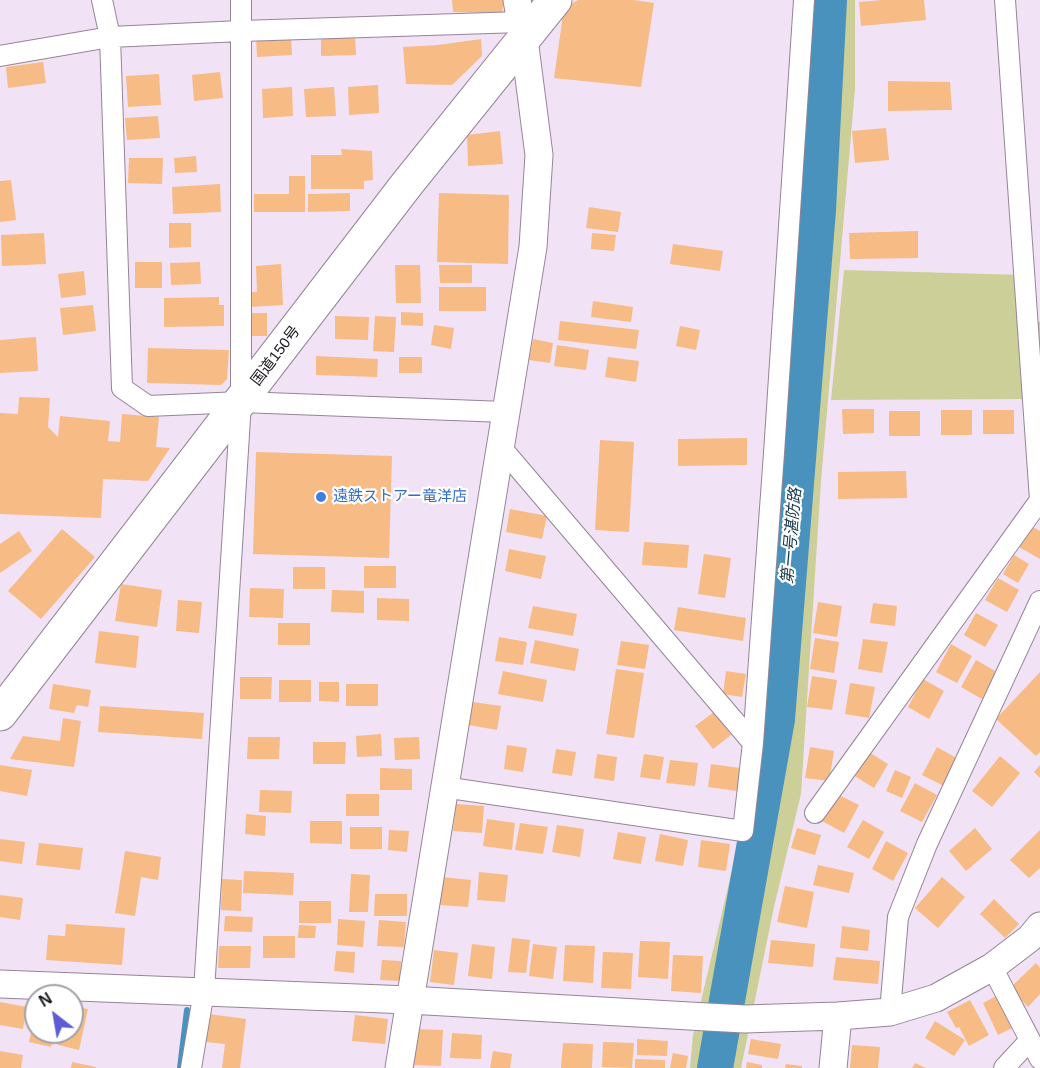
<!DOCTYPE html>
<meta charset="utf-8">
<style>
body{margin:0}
#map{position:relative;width:1040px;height:1068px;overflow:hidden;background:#f2e2f6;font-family:Helvetica,sans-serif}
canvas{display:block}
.north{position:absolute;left:24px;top:984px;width:60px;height:60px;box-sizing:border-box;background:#fff;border:2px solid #a3a1a4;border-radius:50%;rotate:329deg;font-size:16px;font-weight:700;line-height:24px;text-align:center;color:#1a151c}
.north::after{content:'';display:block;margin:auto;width:21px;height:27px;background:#5c5dd5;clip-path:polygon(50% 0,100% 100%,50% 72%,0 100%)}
</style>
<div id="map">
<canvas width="1040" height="1068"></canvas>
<div class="north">N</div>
</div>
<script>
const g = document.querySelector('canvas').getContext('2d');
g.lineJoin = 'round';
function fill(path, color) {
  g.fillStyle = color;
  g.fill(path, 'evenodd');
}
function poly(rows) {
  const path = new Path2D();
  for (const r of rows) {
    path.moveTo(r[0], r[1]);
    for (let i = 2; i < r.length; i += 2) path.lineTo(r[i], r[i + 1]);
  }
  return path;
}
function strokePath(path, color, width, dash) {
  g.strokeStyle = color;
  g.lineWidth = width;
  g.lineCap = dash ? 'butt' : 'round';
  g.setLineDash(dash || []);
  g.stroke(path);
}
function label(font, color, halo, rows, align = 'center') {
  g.font = font + ' Helvetica,"Noto Sans JP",sans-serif';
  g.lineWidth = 4.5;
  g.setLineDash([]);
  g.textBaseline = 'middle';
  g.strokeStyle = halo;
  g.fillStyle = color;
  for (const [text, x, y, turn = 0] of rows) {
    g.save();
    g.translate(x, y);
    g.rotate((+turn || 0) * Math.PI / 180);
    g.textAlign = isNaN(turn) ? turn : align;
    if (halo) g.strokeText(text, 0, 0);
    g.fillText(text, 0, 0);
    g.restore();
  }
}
fill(poly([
 [804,0,855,0,855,89,821,481,801,794,774,907,741,1068,690,1068,693,1035,745,815],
 [844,270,1025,275,1023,399,831,400]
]), '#ccd098');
strokePath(poly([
 [180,1068,187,1010]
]), '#4992be', 6);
strokePath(poly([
 [715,1068,777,719,818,210,829,0]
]), '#4992be', 36);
fill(poly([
 [452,0,504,0,502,13,453,12],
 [578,0,634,0,654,3,641,87,554,78,564,8],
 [882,0,924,0,926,20,861,26,859,2],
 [291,35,292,55,257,57,256,37],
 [355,35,356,55,321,56,321,36],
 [481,39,482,56,452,85,406,84,403,47,438,45],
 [43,62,46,83,8,88,6,67],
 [220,72,223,98,194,101,192,75],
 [159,74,161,105,128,107,126,76],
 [888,81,950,82,952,110,888,111],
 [378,85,379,113,349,115,348,87],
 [292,87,293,116,263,118,262,89],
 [334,87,336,116,306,117,304,89],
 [158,116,160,138,127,140,125,118],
 [886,128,889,160,855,163,852,131],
 [500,131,503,164,468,166,467,135],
 [341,149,372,151,373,180,364,181,364,189,311,189,311,155,342,155],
 [196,156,197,172,175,173,174,158],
 [129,158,163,158,162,184,128,183],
 [289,176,305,176,305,212,254,212,254,194,289,194],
 [11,180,16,220,0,222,0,181],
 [220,184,221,212,173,214,172,187],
 [350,193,350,211,308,212,308,194],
 [439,193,509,195,508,264,437,262],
 [589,207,621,212,618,232,586,228],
 [169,223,191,223,191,247,169,248],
 [918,231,918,258,850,259,849,233],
 [44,233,46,264,2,266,1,235],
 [592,233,616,235,614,251,591,249],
 [673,244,723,251,720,271,670,264],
 [135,262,162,262,162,288,135,288],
 [200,262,201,284,171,285,170,263],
 [281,264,283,305,250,307,249,292,257,292,256,266],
 [395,265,420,265,421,303,396,303],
 [439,265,472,265,472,283,440,283],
 [84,271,86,295,61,298,58,274],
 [439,287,486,287,486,311,439,311],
 [219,297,219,305,224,305,224,326,164,327,164,298],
 [593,301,633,307,631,322,591,317],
 [93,305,96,331,63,335,60,308],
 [401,312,423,313,423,326,401,325],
 [249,313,267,313,267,336,248,336],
 [335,316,369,317,368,340,335,339],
 [375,316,396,317,394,352,373,351],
 [560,321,639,330,636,349,558,340],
 [1040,322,1040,340,1036,340,1033,323],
 [434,325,454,328,451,349,431,345],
 [680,326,700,330,696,350,676,346],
 [36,337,38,371,0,373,0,340],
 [533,339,553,343,550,363,529,360],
 [557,345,589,350,586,370,554,366],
 [148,348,229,350,227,379,221,385,147,383],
 [316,356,378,359,377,377,316,375],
 [399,357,422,357,422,373,399,373],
 [608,357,639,361,636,382,605,377],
 [19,397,50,398,48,427,58,437,60,416,110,421,108,441,120,442,122,414,159,417,156,447,170,448,148,481,103,479,101,518,0,514,0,413,18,414],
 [842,409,874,409,874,433,843,434],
 [941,410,972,410,972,435,941,435],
 [983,410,1014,410,1014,434,983,434],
 [889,411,920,411,920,436,889,436],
 [747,438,747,465,678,466,678,439],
 [600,440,634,442,629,532,595,530],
 [256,452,392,456,389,558,253,554],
 [906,471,907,498,838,499,838,472],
 [510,509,547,516,542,539,506,532],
 [1031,526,1040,531,1040,559,1019,547],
 [62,529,95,557,41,619,8,591],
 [19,531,32,551,0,573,0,544],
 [644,542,689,545,687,568,642,565],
 [509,549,546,556,541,579,505,571],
 [704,554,731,558,725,598,698,594],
 [1014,555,1029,564,1018,583,1003,574],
 [364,566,396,566,396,588,364,588],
 [293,567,325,567,325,589,293,589],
 [998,578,1019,590,1007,612,985,600],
 [121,584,162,590,157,627,115,621],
 [250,588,284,589,283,618,249,617],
 [332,590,364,591,364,613,331,612],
 [377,598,409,599,409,621,377,620],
 [178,600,202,602,199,633,176,631],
 [818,602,842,606,837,637,813,633],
 [873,603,897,606,895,626,870,623],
 [533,606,577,614,573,636,528,628],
 [678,607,746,618,743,641,674,630],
 [976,613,998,625,985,647,964,635],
 [278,623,310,623,310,645,278,645],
 [99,631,139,636,136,668,95,663],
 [499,637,527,642,523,665,495,661],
 [815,638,839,642,834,673,810,669],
 [863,639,888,642,882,673,858,669],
 [535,640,579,649,575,671,530,663],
 [621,641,649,645,645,669,617,665],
 [951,644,972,656,957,683,936,672],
 [976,660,997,672,982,699,961,687],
 [616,669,644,673,634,738,606,734],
 [503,671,547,680,543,702,498,694],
 [726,671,746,674,742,697,723,694],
 [1040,672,1040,752,1036,756,996,719],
 [812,676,837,680,832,710,807,707],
 [240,677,272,677,271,699,240,699],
 [923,679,944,691,929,719,908,707],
 [279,680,311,680,311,702,279,702],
 [319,682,339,682,339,702,319,701],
 [850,683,875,687,869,718,845,714],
 [53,684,91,690,88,707,77,705,74,713,49,709],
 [346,684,378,684,378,706,346,706],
 [473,702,501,706,497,730,469,725],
 [100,706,204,713,202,739,98,732],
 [714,712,731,735,713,749,695,726],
 [63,718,81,721,74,767,10,759,23,736,60,741],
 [381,734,382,756,357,757,356,736],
 [248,737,280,737,279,759,247,759],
 [419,737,420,759,395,760,394,738],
 [313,742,346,742,345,764,313,764],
 [507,745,527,748,523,772,504,769],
 [810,747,834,751,829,781,805,778],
 [937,747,958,759,944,786,922,775],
 [556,749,576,752,572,776,552,773],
 [867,751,888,764,874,788,853,775],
 [597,754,617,757,614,781,594,778],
 [644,754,664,757,660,780,640,777],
 [1000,756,1020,773,992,807,972,791],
 [670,760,698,763,695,786,666,783],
 [711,764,740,768,737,791,708,787],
 [0,765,32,770,27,796,0,791],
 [1040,765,1040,778,1034,772],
 [380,768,412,769,412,790,380,790],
 [895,770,911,777,902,798,886,791],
 [915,783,937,795,922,822,900,811],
 [260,790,292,791,291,813,259,812],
 [346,794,379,794,379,816,346,816],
 [837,794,859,805,844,833,822,821],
 [456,804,484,806,482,833,453,831],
 [246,814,266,816,265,836,245,834],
 [487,819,515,823,512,850,483,846],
 [863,820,884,832,869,859,847,847],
 [310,821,342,821,342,844,310,843],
 [520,823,548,827,543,854,515,850],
 [557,825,584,829,580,857,552,852],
 [350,827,382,827,382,849,350,849],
 [797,828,821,835,815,855,791,848],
 [975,828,992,849,966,871,949,851],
 [389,830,409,831,407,852,388,850],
 [1040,830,1040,868,1029,878,1010,860],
 [618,832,646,837,641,864,613,859],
 [660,834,688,840,683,866,655,861],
 [0,839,25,842,22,864,0,861],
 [701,840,730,844,726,871,698,867],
 [886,841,908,853,893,881,872,869],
 [39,843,83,848,80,870,36,865],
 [125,851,161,857,158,880,141,877,135,916,115,913],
 [818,865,854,873,849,893,813,885],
 [244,871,294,873,293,895,243,893],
 [479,872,508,875,505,902,477,900],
 [351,874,370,875,368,912,349,912],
 [442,877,471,880,468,907,440,905],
 [942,877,965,897,938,928,915,908],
 [222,879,242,880,241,911,221,910],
 [785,886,814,892,807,928,777,922],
 [375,894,407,894,407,916,374,916],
 [0,895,23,898,20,920,0,917],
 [994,899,1019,924,1005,938,980,914],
 [299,901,331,901,331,923,299,923],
 [225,916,253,917,252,932,224,931],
 [338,919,365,921,363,947,337,945],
 [379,920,406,922,404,947,377,946],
 [66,924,125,928,122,965,46,960,48,935,65,936],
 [299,925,316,926,315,938,298,938],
 [842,926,870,930,868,951,840,948],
 [263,936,295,936,295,958,263,958],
 [512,938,530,940,526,973,508,972],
 [771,940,815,944,813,967,768,963],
 [640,941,670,942,668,979,638,977],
 [472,944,495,947,492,979,468,976],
 [533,944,557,947,553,979,529,976],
 [565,945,595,946,593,983,563,981],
 [219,946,251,946,250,968,218,968],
 [434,950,458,953,454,985,430,982],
 [336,951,355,952,354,973,334,971],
 [603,952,633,953,631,989,601,988],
 [673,955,703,956,701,993,671,991],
 [836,957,880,961,878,984,833,980],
 [382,960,401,961,400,981,380,980],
 [1036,963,1040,968,1040,994,1028,1007,1010,988],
 [1000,994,1016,1026,998,1035,983,1003],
 [970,1000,989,1035,969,1046,959,1027,956,1028,947,1012],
 [0,1002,27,1007,23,1029,0,1025],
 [72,1006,88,1009,79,1050,58,1045,61,1032,72,1032],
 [209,1014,246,1019,240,1068,222,1068,225,1044,206,1042],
 [35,1015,36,1032,54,1032,51,1047,29,1042],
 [355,1015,388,1019,385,1044,352,1041],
 [935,1021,965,1040,954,1056,925,1038],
 [413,1029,443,1030,441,1066,411,1065],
 [452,1033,482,1035,481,1059,450,1058],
 [637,1039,668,1041,667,1056,637,1055],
 [751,1039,781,1044,778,1059,748,1054],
 [603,1042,634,1043,632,1068,602,1067],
 [563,1043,593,1044,592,1068,561,1068],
 [852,1045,880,1047,878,1068,850,1068],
 [0,1051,23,1055,21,1068,0,1068],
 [493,1051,512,1054,510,1068,490,1068],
 [673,1053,688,1056,686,1068,670,1068],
 [635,1059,665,1060,665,1068,635,1068],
 [72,1062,96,1067,96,1068,71,1068],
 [747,1062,762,1065,762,1068,746,1068],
 [915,1063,926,1068,912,1068],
 [786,1064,802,1066,802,1068,785,1068]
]), '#f7bb85');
const street = poly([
 [102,0,110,37,122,388,148,406,241,402,505,412],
 [1005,0,1040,500],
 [0,56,110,37,241,31,521,22],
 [499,445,753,743],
 [443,787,743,831,753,743,774,453,804,0],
 [815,813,1040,500],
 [992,967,1040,1059],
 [890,1012,898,917,927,844,1040,601],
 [191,1068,204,991,241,402,241,0],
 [1004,1068,1030,1040]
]);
const secondary = poly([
 [0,984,409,1000,707,1017,745,1019,838,1016,890,1012,936,998,992,967,1030,938,1040,926],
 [399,1068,533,247,539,155,524,39,517,0],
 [833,1068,838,1016]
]);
const highway = poly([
 [0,714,407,184,555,0]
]);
strokePath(street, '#948597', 22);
strokePath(secondary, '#948597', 29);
strokePath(highway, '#948597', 35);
strokePath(street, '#fff', 20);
strokePath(secondary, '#fff', 27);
strokePath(highway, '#fff', 33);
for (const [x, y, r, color] of [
 [321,497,6,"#3f7fe0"]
]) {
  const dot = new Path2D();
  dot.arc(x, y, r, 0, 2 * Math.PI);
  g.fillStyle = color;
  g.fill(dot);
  strokePath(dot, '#fff', 2);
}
label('15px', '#1a151c', '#fff', [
 ["国道150号",276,356,-53]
]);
label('15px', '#366cbe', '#fff', [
 ["遠鉄ストアー竜洋店",333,497]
], 'left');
label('italic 16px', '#17384b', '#fff', [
 ["第一号湛防路",792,536,-85]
]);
</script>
